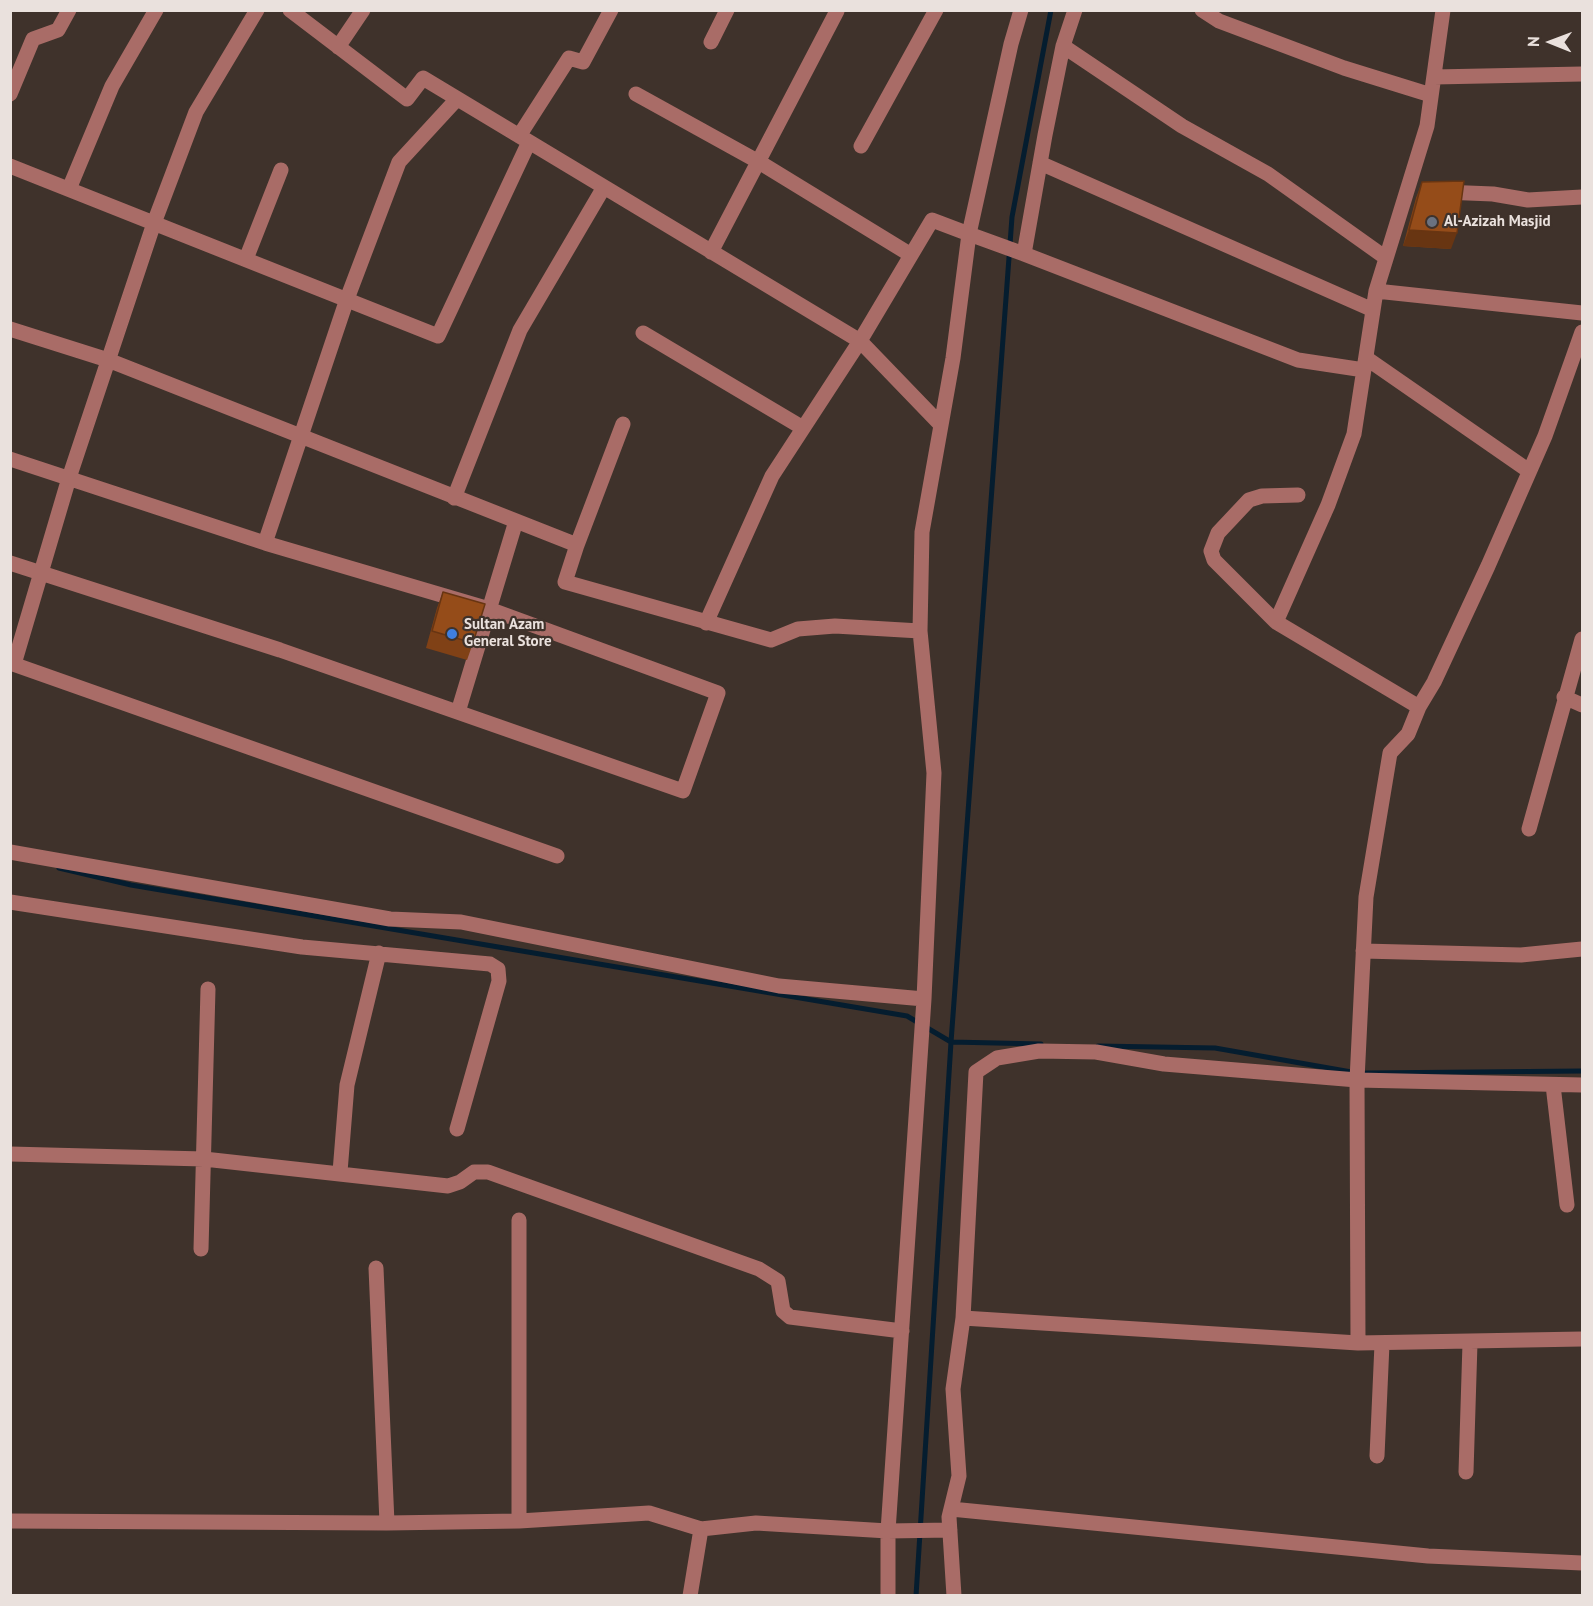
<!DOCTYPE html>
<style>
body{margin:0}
#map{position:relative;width:1593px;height:1606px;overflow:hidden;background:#3f322b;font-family:"PT Sans",sans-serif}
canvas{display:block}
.frame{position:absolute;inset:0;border:12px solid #eae1dd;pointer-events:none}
.north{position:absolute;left:1521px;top:12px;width:60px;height:60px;-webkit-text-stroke:4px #3f322b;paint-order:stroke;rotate:271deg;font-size:16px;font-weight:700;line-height:24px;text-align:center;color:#eae1dd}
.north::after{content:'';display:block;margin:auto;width:21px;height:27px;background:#eae1dd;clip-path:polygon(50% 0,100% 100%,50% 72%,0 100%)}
</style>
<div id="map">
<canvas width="1593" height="1606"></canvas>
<div class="frame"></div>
<div class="north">N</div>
</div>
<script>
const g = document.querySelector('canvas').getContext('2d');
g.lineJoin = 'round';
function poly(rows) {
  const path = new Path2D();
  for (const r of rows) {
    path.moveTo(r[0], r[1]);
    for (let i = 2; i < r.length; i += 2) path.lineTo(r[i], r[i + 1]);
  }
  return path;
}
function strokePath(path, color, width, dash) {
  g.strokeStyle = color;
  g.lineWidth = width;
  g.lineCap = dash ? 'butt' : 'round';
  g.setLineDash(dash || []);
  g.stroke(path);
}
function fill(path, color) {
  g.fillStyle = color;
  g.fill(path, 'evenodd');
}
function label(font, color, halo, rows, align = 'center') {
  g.font = font + ' "PT Sans",sans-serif';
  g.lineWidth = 4.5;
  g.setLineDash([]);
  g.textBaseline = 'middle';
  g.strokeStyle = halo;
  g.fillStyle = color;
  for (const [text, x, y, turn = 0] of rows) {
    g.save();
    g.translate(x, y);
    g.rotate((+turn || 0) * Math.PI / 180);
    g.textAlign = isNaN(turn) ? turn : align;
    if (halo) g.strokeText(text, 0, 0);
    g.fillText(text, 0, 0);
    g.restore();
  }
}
strokePath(poly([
 [59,868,131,885,907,1016,951,1042,1041,1044],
 [1098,1046,1215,1048,1357,1073],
 [1366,1073,1582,1071],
 [916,1596,951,1042,1012,217,1051,10]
]), '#051d2f', 5);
strokePath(poly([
 [290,10,407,99,423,78,860,341,940,424],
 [1021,10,1011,44,969,234,1024,254,1045,135,1063,46,1075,10],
 [1202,10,1219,21,1344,68,1431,95],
 [711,42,727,10],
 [1063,46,1182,126,1268,174,1386,258],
 [338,47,363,10],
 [1434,77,1582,74],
 [10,94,33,39,58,30,69,10],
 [636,94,759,162,911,255],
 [519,136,569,58,583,62,611,10],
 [861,146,936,10],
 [1040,163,1373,310],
 [10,166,438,336,529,142],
 [69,189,112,86,156,10],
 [1443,192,1493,194,1528,200,1582,197],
 [711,252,837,11],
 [1024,254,1298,360,1364,370],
 [246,259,281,170],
 [1376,291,1582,313],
 [10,329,108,360,577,545,565,582,771,640,798,629,835,626,920,631],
 [643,333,803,428],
 [1366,358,1529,471],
 [10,459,265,543,489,609,718,693,683,791,280,650,10,563],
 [454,498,520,330,604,187],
 [265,543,347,299,399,162,457,99],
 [577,545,623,424],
 [1276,622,1328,505,1354,434,1376,291,1427,126,1443,10],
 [706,623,772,476,860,341,932,220,969,234,953,358,922,532,920,631,934,773,924,999,888,1531,888,1596],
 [10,663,557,856],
 [14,664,69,478,154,223,196,112,257,10],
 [1564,697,1582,705],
 [1419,707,1434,682,1488,566,1545,436,1582,332],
 [458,712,516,521],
 [1529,829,1582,639],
 [10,852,390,919,461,922,779,986,924,999],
 [10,902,302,947,490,964,498,969,499,981,457,1129],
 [1363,951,1521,955,1582,949],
 [1553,1085,1567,1205],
 [10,1154,204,1159,448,1186,460,1182,474,1172,488,1172,759,1269,778,1281,783,1311,790,1317,902,1331],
 [340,1172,347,1085,379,953],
 [201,1249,208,989],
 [376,1268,387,1523],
 [963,1318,1358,1343,1357,1080,1366,897,1390,753,1408,734,1419,707,1276,622,1214,560,1211,551,1218,533,1249,500,1262,496,1298,495],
 [1358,1343,1582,1339],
 [1377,1456,1382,1344],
 [1466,1472,1470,1343],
 [951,1509,1428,1556,1582,1563],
 [10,1521,387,1523,519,1521,649,1513,701,1529,756,1523,888,1531,950,1530],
 [519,1521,519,1220],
 [690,1596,701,1529],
 [954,1596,949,1517,959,1476,953,1389,963,1318,976,1072,997,1058,1039,1051,1096,1052,1164,1064,1357,1080,1582,1085]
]), '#a96c67', 15);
fill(poly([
 [1422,182,1451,249,1403,246,1416,198],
 [443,592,473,643,467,660,426,648,437,608]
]), '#804116');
fill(poly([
 [1409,230,1457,233,1451,249,1403,246]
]), '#683512');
const building = poly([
 [1464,181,1457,233,1409,230,1422,182,1464,181],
 [443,592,485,604,473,643,432,631,443,592]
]);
fill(building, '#954c19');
strokePath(building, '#683512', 1.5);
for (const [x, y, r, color] of [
 [1432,222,6,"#6b7280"],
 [452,634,6,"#3f7fe0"]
]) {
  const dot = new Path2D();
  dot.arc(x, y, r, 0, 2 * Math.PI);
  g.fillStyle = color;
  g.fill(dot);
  strokePath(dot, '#3f322b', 2);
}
label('bold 15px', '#eae1dd', '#3f322b', [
 ["Al-Azizah Masjid",1444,222],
 ["Sultan Azam",464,625],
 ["General Store",464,642]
], 'left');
</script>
